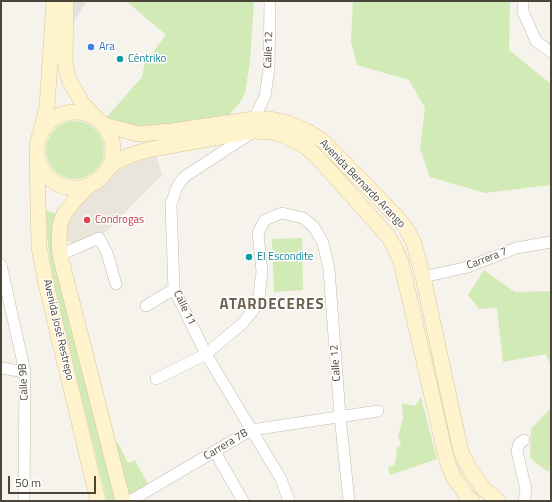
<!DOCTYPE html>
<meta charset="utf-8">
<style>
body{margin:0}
#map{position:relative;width:552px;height:502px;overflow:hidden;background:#f6f3ec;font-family:"Titillium Web",sans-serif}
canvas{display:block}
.frame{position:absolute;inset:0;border:2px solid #4b4439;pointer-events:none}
.scale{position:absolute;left:8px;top:476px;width:88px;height:18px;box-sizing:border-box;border:2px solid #4b4439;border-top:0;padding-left:5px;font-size:12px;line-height:14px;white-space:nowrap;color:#4b4439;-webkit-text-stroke:3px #fff;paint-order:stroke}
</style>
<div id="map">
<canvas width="552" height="502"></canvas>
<div class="frame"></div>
<div class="scale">50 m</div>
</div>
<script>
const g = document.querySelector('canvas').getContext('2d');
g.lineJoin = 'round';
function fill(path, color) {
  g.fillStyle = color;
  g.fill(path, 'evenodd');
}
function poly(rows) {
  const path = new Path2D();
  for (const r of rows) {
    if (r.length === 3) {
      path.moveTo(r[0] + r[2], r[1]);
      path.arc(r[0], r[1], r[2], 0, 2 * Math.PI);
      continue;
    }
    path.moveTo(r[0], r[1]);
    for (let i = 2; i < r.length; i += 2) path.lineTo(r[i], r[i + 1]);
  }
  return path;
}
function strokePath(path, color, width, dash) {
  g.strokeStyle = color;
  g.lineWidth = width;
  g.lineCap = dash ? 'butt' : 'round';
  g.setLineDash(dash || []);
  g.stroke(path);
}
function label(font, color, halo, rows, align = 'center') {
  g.font = font + ' "Titillium Web",sans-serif';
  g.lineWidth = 3;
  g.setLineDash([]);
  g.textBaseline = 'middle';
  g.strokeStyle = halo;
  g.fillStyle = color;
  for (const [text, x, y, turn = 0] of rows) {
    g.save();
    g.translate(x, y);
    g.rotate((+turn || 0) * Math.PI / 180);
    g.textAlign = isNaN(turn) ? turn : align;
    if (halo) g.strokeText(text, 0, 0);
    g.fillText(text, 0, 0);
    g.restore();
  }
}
fill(poly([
 [156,154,162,175,107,231,76,246,64,239,68,218,88,197,116,171]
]), '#eae5da');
fill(poly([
 [126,1,254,1,250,62,245,93,239,104,228,116,145,130,105,119,142,77,145,62,166,35],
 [353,1,510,1,509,50,551,84,551,185,485,193,430,177,420,149,425,108,409,80,357,65,351,41],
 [75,150,29],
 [46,210,55,214,55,238,117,501,107,501,53,282,47,236],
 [302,238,303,290,274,292,272,239],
 [484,270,515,292,551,291,551,366,546,354,503,362,497,308,479,309,468,295],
 [421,397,437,459,390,475,388,467,394,465,397,454,396,448,401,445,398,436,403,419,402,403,415,406],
 [551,408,551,470,547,471,530,458,531,429],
 [118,443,128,463,135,460,149,486,129,498,115,444]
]), '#d2eab5');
fill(poly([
 [66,1,87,1,65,36]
]), '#e5e3e0');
const minor = poly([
 [523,1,523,12,536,41,551,52],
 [254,119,265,96,269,69,270,1],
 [250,134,184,177,177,187,171,204,174,289,206,354,281,479,289,501],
 [60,255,99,238,107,253,116,284],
 [1,265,25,372,24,501],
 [423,277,468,267,516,248,551,242],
 [146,306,174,289],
 [1,368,25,372],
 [156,379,206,354,243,323,254,309,259,296,262,272,258,233,265,220,282,213,303,218,314,227,323,243,329,269,340,416,349,501],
 [524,440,519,444,517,451,526,490,524,501],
 [215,452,243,501],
 [130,501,251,430,378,411]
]);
const secondary = poly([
 [66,1,65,62,69,80,76,92,82,103,95,117],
 [75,150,38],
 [104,125,138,134,172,131,254,119,270,119,288,123,307,131,323,141,398,218,407,230,414,243,423,277,461,452,470,470,483,488,498,501],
 [41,131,47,106,54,1],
 [37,157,39,247,46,284,98,501],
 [108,169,117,161,134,154,152,149,253,131,271,132,283,135,306,147,319,159,388,236,395,248,401,262,447,461,454,478,467,496,472,501],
 [89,185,75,200,64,214,60,225,59,239,60,255,123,501]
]);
strokePath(minor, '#c2bbae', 12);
strokePath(secondary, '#d6c79b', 16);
strokePath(minor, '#fff', 11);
strokePath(secondary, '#fff3cd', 15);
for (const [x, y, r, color] of [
 [91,47,4,"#3f7fe0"],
 [120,59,4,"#0f9aa8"],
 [87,220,4,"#e0444e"],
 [249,257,4,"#0f9aa8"]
]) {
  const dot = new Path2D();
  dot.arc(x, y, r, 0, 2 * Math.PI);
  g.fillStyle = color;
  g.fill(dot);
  strokePath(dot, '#fff', 1.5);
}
label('11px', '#366cbe', '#fff', [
 ["Ara",99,47]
], 'left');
label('11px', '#4b4439', '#fff', [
 ["Calle 12",269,50,-88],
 ["Avenida Bernardo Arango",362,184,46],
 ["Carrera 7",487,259,-21],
 ["Calle 11",184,308,64],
 ["Avenida José Restrepo",58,330,77],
 ["Calle 12",336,363,-94],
 ["Calle 9B",24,382,-93],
 ["Carrera 7B",226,445,-31]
]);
label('11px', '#0d838f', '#fff', [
 ["Céntriko",128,59],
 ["El Escondite",257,257]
], 'left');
label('11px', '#be3a42', '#fff', [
 ["Condrogas",95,220]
], 'left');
g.letterSpacing = '1px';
label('bold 15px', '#6e6250', '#fff', [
 ["ATARDECERES",272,305]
]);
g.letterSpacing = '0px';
</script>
